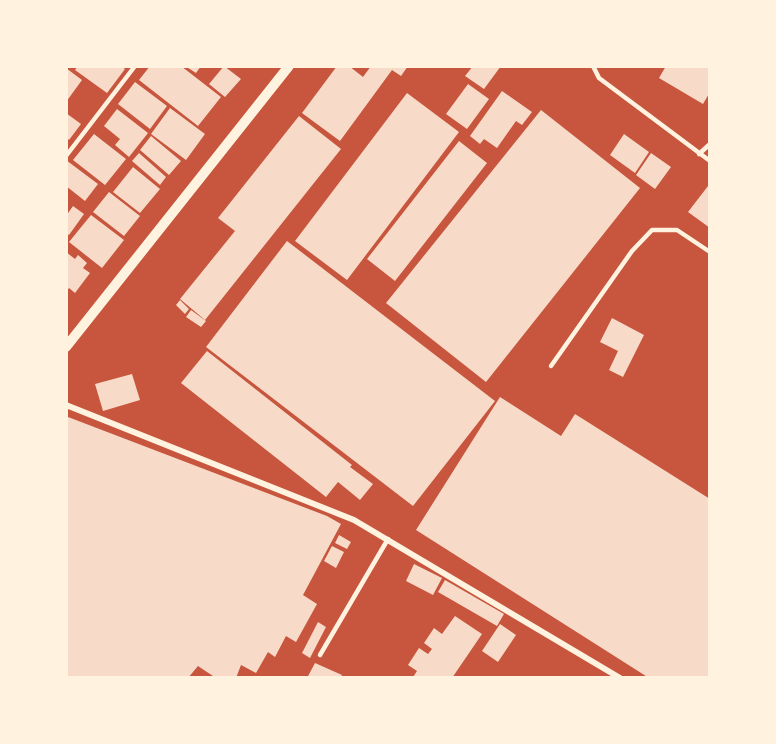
<!DOCTYPE html>
<style>
body{margin:0}
#map{position:relative;width:776px;height:744px;overflow:hidden;background:#c8553d;font-family:Roboto,sans-serif}
canvas{display:block}
.frame{position:absolute;inset:0;border:68px solid #fff3e0;pointer-events:none}
</style>
<div id="map">
<canvas width="776" height="744"></canvas>
<div class="frame"></div>
</div>
<script>
const g = document.querySelector('canvas').getContext('2d');
g.lineJoin = 'round';
function fill(path, color) {
  g.fillStyle = color;
  g.fill(path, 'evenodd');
}
function poly(rows) {
  const path = new Path2D();
  for (const r of rows) {
    path.moveTo(r[0], r[1]);
    for (let i = 2; i < r.length; i += 2) path.lineTo(r[i], r[i + 1]);
  }
  return path;
}
function strokePath(path, color, width, dash) {
  g.strokeStyle = color;
  g.lineWidth = width;
  g.lineCap = dash ? 'butt' : 'round';
  g.setLineDash(dash || []);
  g.stroke(path);
}
fill(poly([
 [78,66,121,66,125,69,107,93,75,70],
 [150,66,181,66,221,97,198,126,139,80],
 [185,66,201,66,196,73],
 [224,66,241,79,225,97,209,84],
 [337,66,349,66,363,77,371,66,408,66,401,76,392,70,340,141,302,113],
 [473,66,501,66,484,89,465,76],
 [666,66,710,66,710,92,703,104,659,78],
 [66,68,82,80,66,102],
 [135,82,167,106,150,129,118,104],
 [468,84,489,99,467,129,446,114],
 [502,91,532,112,522,125,516,121,497,148,484,139,480,144,470,136],
 [407,93,459,132,347,280,295,241],
 [170,108,205,134,186,160,151,134],
 [117,109,148,133,129,157,115,145,120,139,104,126],
 [541,110,640,188,486,382,386,303],
 [66,113,81,124,69,140,66,137],
 [299,116,341,149,205,320,180,299,235,231,218,218],
 [94,134,126,159,105,185,73,160],
 [624,134,649,152,635,173,610,155],
 [151,136,181,161,169,175,140,150],
 [459,141,487,163,395,281,367,259],
 [139,153,166,177,160,185,132,161],
 [651,153,671,167,655,189,636,175],
 [66,160,98,184,85,201,66,186],
 [133,167,160,189,140,213,113,192],
 [708,186,710,187,710,228,688,212],
 [109,192,140,216,124,236,93,212],
 [73,206,84,214,69,235,66,233,66,216],
 [91,215,124,240,102,268,69,242],
 [287,241,495,401,413,506,206,347],
 [66,252,75,259,78,255,87,263,83,268,90,273,75,293,69,288,66,292],
 [180,300,189,309,185,314,176,305],
 [191,310,206,321,201,327,186,317],
 [612,318,644,335,623,377,609,370,618,351,600,342],
 [207,351,352,465,350,467,373,484,360,500,338,482,326,497,181,383],
 [132,374,140,400,103,411,95,384],
 [500,397,561,436,575,414,710,499,710,678,649,678,416,530],
 [68,417,327,516,341,524,303,595,317,604,296,642,286,636,275,657,268,652,256,673,241,665,236,678,216,678,198,666,188,678,66,678,66,418],
 [339,535,351,542,347,549,335,543],
 [332,546,344,552,336,568,324,561],
 [414,564,442,578,433,595,406,581],
 [445,580,504,614,497,626,438,592],
 [455,616,482,634,452,678,414,678,413,677,417,671,408,665,419,648,428,654,432,649,424,643,434,628,442,634],
 [318,622,326,627,310,658,302,653],
 [500,624,516,635,498,662,482,651],
 [315,663,342,675,340,678,307,678]
]), '#f7dbc8');
strokePath(poly([
 [593,66,599,78,710,161],
 [699,154,710,144],
 [66,156,135,66],
 [551,366,632,251,652,230,677,230,710,252],
 [320,655,388,539]
]), '#fff3e0', 4.5);
strokePath(poly([
 [66,405,354,520,620,678]
]), '#fff3e0', 6);
strokePath(poly([
 [66,347,289,66]
]), '#fff3e0', 10);
</script>
